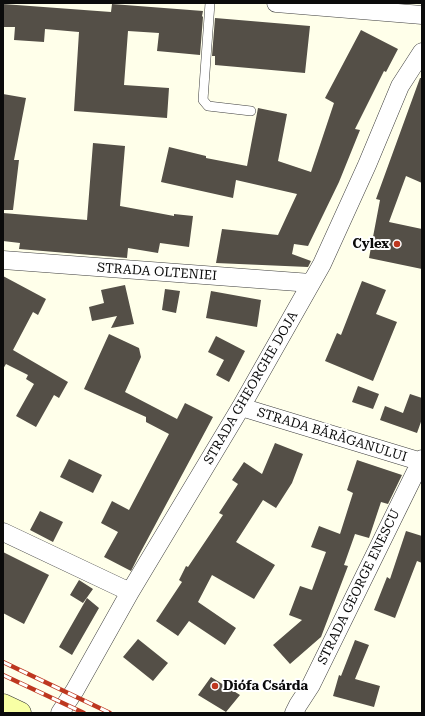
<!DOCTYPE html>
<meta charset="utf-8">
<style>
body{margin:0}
#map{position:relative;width:425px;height:716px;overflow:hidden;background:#ffffea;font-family:"Roboto Serif",serif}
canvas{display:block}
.frame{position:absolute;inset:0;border:4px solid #0b0b0b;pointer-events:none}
</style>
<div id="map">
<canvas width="425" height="716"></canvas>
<div class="frame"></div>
</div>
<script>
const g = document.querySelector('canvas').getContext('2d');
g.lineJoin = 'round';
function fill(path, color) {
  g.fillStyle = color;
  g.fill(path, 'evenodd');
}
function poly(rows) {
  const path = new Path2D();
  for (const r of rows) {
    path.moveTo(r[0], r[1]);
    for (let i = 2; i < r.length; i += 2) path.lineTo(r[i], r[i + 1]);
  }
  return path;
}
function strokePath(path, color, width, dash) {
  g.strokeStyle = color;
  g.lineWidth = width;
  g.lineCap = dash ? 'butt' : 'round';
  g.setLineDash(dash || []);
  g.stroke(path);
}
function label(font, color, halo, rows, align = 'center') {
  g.font = font + ' "Roboto Serif",serif';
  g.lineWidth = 4;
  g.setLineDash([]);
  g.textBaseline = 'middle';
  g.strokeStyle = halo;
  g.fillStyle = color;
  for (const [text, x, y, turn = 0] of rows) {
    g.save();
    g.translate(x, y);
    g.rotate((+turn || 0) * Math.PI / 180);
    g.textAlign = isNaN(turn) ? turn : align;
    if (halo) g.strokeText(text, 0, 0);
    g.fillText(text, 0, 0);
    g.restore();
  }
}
fill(poly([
 [3,4,111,12,112,4,203,11,202,16,203,17,200,55,157,51,159,33,128,31,124,85,169,88,167,118,74,111,79,32,45,29,44,42,14,40,15,27,3,27],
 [215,18,310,26,305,73,215,65,215,56,212,56],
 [361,30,398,49,386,72,384,71,355,129,360,130,339,182,308,246,294,244,292,254,311,261,308,267,216,263,222,229,278,235,297,194,236,180,233,198,161,182,169,147,206,156,206,158,247,166,258,108,287,114,278,161,311,172,334,103,325,98],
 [420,78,422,78,422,183,406,176,389,222,422,229,422,269,369,258,380,200,376,199],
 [3,94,26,98,14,160,19,160,13,210,3,210],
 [93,143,125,146,120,206,174,216,174,214,193,216,189,247,160,243,158,253,128,248,127,258,19,249,20,243,3,241,3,213,87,220],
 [3,276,46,299,38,315,33,312,13,350,68,382,59,398,54,395,36,427,16,416,34,384,26,379,28,375,6,364,3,369],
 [362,281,386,290,376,314,397,322,373,381,325,361,337,333,341,335],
 [125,285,134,324,111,328,117,316,92,321,89,307,104,303,101,290],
 [165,289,180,291,176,313,162,310],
 [211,291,261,300,257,327,206,318],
 [109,334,139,348,141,357,125,392,177,419,185,403,213,417,138,557,131,571,104,557,118,532,101,523,112,501,129,510,169,434,146,422,146,417,84,389],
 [216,336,245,351,229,382,216,375,224,360,208,352],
 [358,386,379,394,373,409,352,402],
 [410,394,422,398,422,419,417,433,380,420,385,406,403,413],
 [275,443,303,454,292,483,276,508,263,500,236,542,275,565,254,599,212,575,198,602,236,628,225,645,189,621,178,636,156,621,182,582,179,580,186,566,188,567,223,515,219,513,238,484,232,480,244,462,262,474],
 [69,459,102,475,93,493,60,477],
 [357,460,402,475,388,504,381,502,369,538,355,534,344,565,348,566,321,637,290,664,273,645,302,620,289,615,300,586,312,590,326,552,311,547,319,526,340,534,353,493,347,490],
 [40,511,63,522,53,542,30,530],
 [406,531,422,536,422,563,417,561,395,618,374,610,387,577,390,579],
 [3,552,49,575,24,624,3,613],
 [79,580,93,589,83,603,70,595],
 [87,598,99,608,72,655,59,647],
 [138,639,168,663,153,681,123,657],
 [355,640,369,645,355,679,380,686,374,707,333,696,339,675,341,676],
 [211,677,240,695,226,712,198,695]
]), '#544f47');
const lane = poly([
 [210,3,203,100,208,106,251,111]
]);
const street = poly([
 [276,3,422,15],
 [3,260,311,283],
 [241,407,422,462],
 [3,532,130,592],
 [60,713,75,690,130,592,241,407,322,264,367,165,400,86,422,52],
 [294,713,298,705,311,685,422,459]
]);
const secondary = poly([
 [3,705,20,713]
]);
strokePath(lane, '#3e3e3e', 10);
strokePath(street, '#3e3e3e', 19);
strokePath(secondary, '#2d2d2d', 23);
strokePath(lane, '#fff', 9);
strokePath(street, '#fff', 18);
strokePath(secondary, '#f8ffa5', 22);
const rail = poly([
 [3,662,110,713],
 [3,675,84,713]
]);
strokePath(rail, '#be3720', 4.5);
strokePath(rail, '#fff', 3, [9]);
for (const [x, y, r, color] of [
 [397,244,4,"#be3720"],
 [215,686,4,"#be3720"]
]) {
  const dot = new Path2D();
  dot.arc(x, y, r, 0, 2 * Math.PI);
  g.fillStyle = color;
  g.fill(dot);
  strokePath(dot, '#fff', 1.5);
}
label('bold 13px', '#0b0b0b', '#fff', [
 ["Cylex",389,244],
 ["Diófa Csárda",223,686,"left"]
], 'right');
label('13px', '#0b0b0b', '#fff', [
 ["STRADA OLTENIEI",157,272,4],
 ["STRADA GHEORGHE DOJA",251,388,-60],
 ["STRADA BĂRĂGANULUI",332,435,17],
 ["STRADA GEORGE ENESCU",359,587,-64]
]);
</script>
